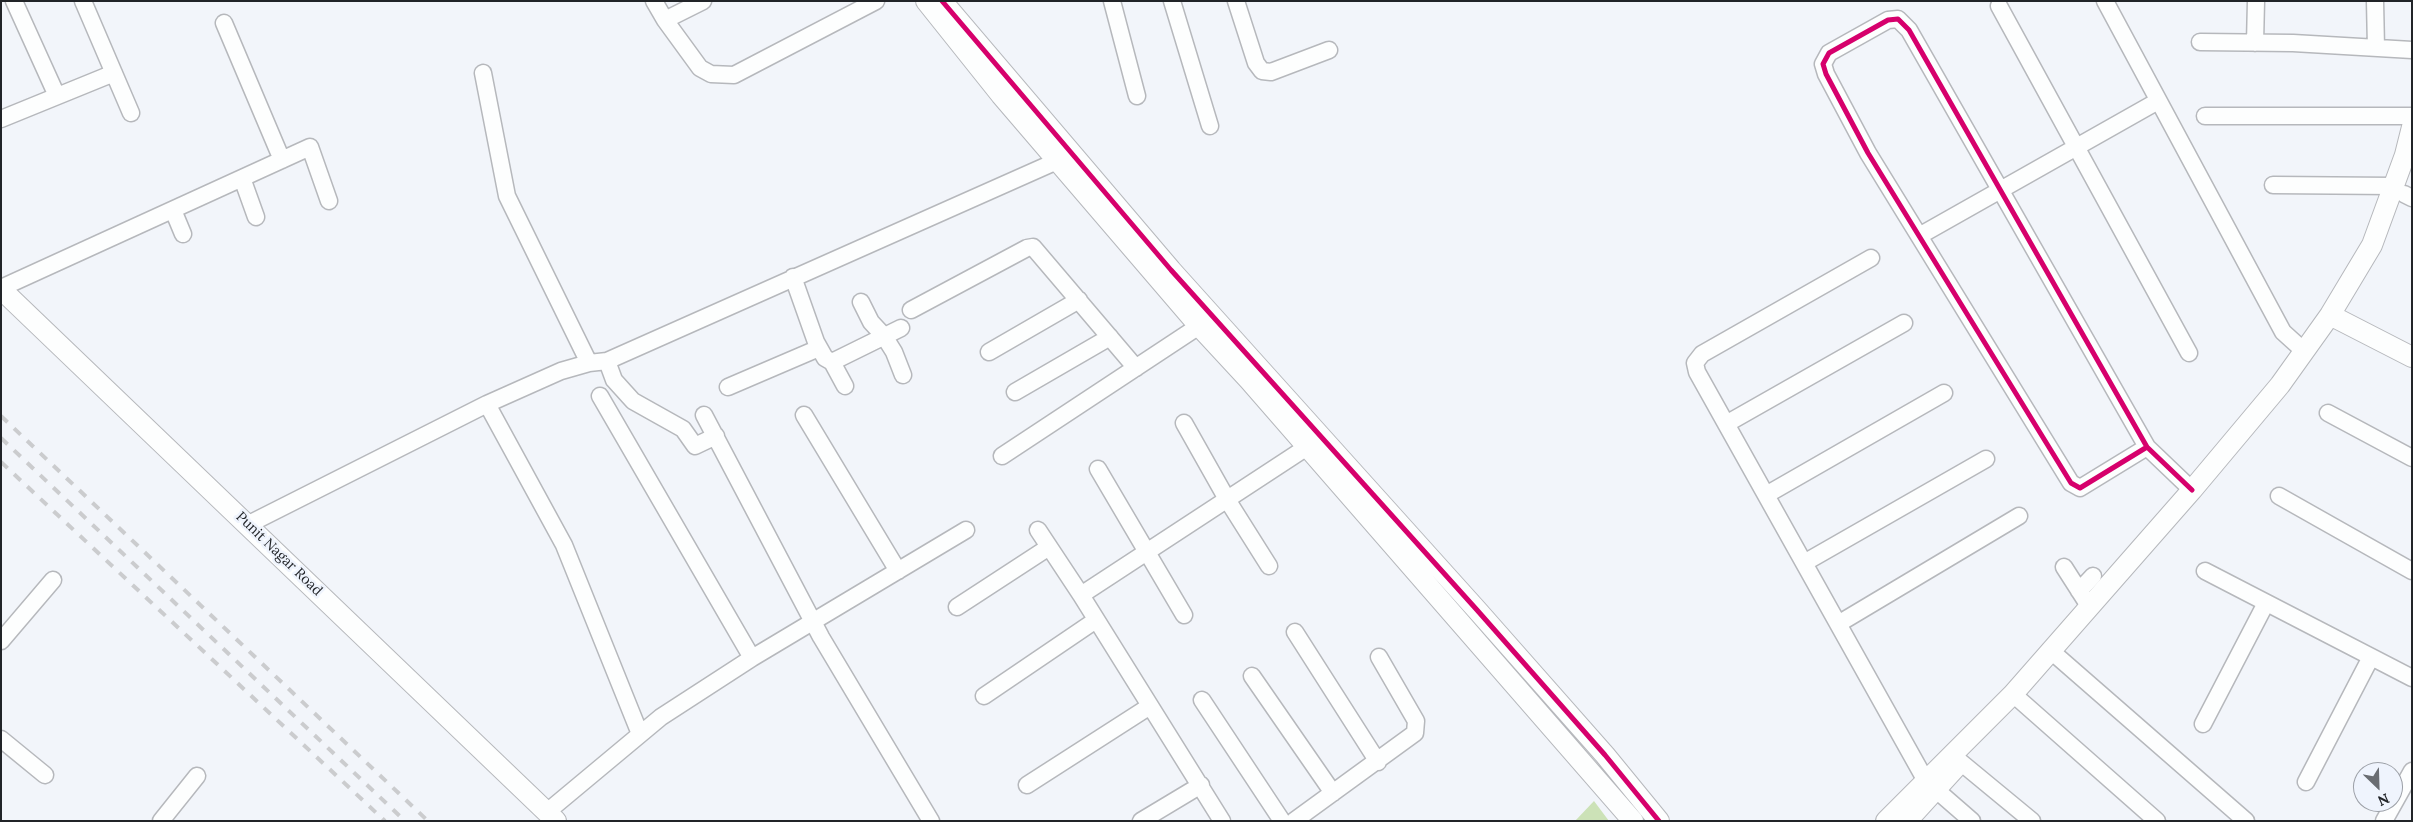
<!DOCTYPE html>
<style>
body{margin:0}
#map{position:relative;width:2413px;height:822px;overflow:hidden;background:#f2f5fa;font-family:Lora,serif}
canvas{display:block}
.frame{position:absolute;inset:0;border:2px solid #212428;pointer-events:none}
.north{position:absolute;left:2353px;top:762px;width:50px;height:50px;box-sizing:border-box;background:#eff4fd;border:1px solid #9da1a8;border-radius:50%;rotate:156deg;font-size:14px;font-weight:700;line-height:20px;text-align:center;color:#212428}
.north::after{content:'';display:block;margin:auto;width:18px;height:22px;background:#6a6d72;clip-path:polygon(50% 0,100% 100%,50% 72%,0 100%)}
</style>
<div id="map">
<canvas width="2413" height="822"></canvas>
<div class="frame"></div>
<div class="north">N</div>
</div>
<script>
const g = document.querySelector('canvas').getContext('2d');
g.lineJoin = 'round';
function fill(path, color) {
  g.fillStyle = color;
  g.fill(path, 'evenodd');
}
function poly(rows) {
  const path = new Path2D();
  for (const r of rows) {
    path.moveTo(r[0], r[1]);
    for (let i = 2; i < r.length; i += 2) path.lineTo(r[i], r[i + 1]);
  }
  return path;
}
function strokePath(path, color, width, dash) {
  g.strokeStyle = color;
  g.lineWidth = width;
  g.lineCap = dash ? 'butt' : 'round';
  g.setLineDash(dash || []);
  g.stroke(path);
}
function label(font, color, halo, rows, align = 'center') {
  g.font = font + ' Lora,serif';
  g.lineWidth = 5;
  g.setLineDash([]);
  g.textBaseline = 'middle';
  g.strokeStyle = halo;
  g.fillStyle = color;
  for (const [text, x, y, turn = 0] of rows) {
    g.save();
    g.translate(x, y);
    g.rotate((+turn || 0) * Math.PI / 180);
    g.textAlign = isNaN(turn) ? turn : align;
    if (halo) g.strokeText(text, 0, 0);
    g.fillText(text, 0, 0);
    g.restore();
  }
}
fill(poly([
 [1594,801,1609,821,1575,821]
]), '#cce2b7');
const minor = poly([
 [14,1,57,96],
 [83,1,131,113],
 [654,1,665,20,700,68,711,74,734,75,876,1],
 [1112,1,1137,96],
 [1172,1,1210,126],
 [1236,1,1256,63,1262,71,1271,72,1329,50],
 [2105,1,2283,332,2304,351],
 [2375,1,2376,48],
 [1999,6,2189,353],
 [665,20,703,1],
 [224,23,282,160],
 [2200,42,2293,43,2412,50],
 [2255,43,2256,1],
 [483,73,507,196,589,363],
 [2205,116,2412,116],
 [1,119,114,73],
 [242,178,256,217],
 [2273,185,2394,186],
 [2404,194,2412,198],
 [173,210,183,234],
 [1919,236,2158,101],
 [1871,258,1702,354,1695,363,1697,372,1926,781,1972,821],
 [793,277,816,342,825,358,832,362,901,328],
 [1,288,310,147,329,201],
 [861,302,871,322,884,336,894,352,903,375],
 [911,310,1027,248,1033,247,1136,368],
 [989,352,1079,300],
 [607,361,614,380,633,401,683,429,695,446,716,436],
 [832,362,845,386],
 [728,387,819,348],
 [1015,392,1110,337],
 [600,396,752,658],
 [487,404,564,545,640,734],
 [2328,413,2412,458],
 [704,415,821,637,931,821],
 [804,415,898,571],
 [1184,423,1228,501,1269,566],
 [1726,424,1904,323],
 [2147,447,2080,488,2071,483,1868,153,1826,74,1823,64,1829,53,1888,20,1898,19,1909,30,2147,447,2192,490],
 [1002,456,1199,326],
 [1098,469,1184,615],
 [1766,495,1944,393],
 [2279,496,2412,571],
 [249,524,487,404,561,371,589,363,607,361,1057,161,1065,154],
 [1038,530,1081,595,1222,821],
 [1804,563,1986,459],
 [2064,567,2089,606],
 [2205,571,2412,678],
 [2079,591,2093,576],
 [1081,595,1307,447],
 [957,607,1049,547],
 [1838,624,2019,516],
 [1295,632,1378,762],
 [1,641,53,580],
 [2050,650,2246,821],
 [1252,676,1333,793],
 [2013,694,2157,821],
 [984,696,1096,620],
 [1202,700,1282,821],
 [2203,724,2266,603],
 [1,739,45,775],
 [1952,755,2032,821],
 [2306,782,2371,657],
 [1027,785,1150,706],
 [547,812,661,717,752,658,966,530],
 [161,821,197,776],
 [1141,821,1201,785],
 [1294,821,1415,733,1416,721,1379,657],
 [2384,821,2412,771]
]);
const tertiary = poly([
 [926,1,1001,95,1199,326,1249,380,1633,821],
 [942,1,1171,270,1477,610,1605,755,1659,821],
 [1,289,556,821],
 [2330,315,2412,357],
 [1886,821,2013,694,2192,490,2280,385,2330,315,2372,245,2405,155,2412,127],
 [1907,821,1958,765]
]);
strokePath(minor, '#b6b8bc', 19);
strokePath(tertiary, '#b6b8bc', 22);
strokePath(minor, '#fdfefe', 16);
strokePath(tertiary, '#fdfefe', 20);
strokePath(poly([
 [1,416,428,821],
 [1,438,405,821],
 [1,462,385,821]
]), '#cbccce', 4, [9, 9]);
strokePath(poly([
 [942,1,1171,270,1477,610,1605,755,1659,821],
 [2147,447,2080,488,2071,483,1868,153,1826,74,1823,64,1829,53,1888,20,1898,19,1909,30,2147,447,2192,490]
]), '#d6006c', 5);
label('14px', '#212428', '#eff4fd', [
 ["Punit Nagar Road",279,554,44]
]);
</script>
